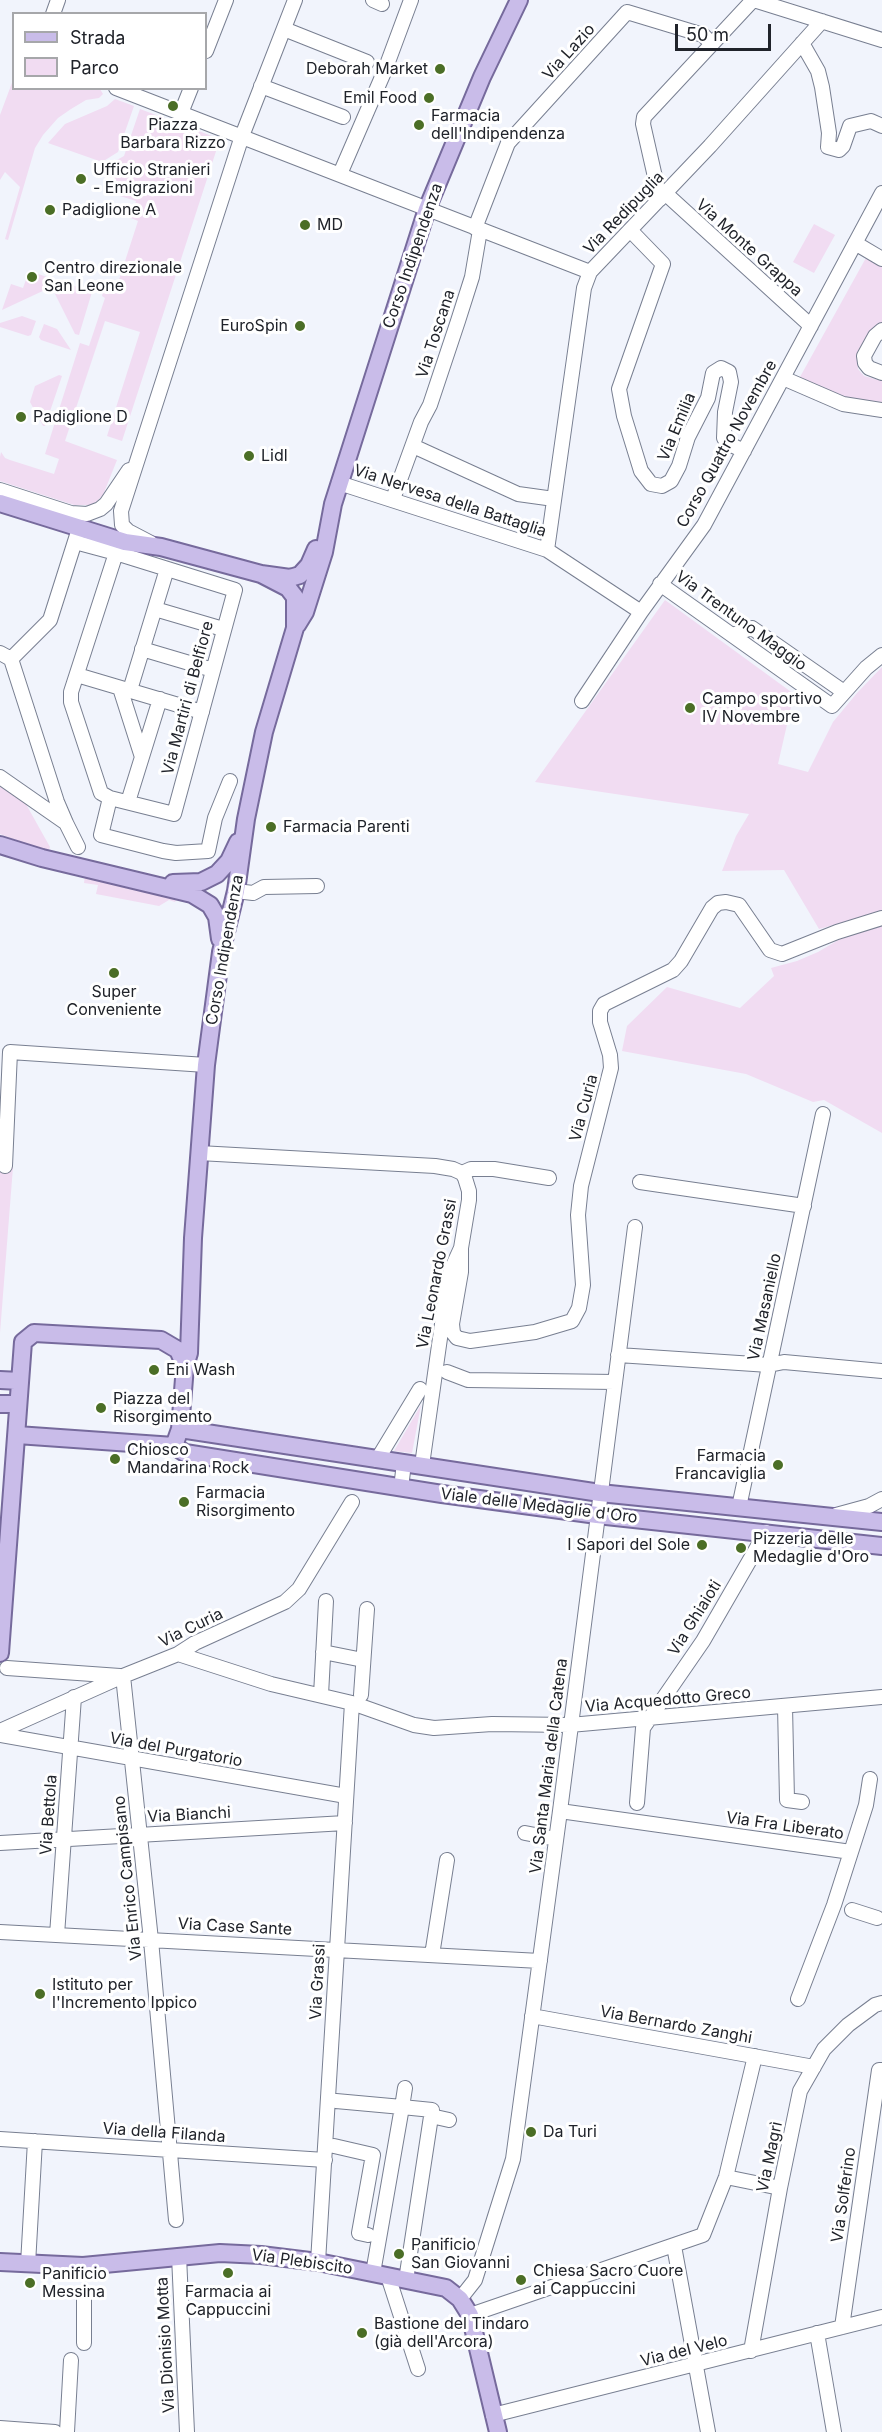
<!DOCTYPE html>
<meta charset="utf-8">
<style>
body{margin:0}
#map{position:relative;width:882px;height:2432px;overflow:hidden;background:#f1f4fc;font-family:Inter,sans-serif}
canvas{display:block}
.legend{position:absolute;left:12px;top:12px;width:195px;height:78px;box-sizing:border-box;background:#fff;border:2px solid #a6a7aa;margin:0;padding:8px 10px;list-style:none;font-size:18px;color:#20232a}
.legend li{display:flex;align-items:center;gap:12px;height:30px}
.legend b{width:30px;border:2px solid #a6a7aa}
.scale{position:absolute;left:675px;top:24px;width:96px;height:27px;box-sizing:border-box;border:3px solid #20232a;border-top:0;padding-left:8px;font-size:18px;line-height:21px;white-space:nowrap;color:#20232a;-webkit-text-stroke:4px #fff;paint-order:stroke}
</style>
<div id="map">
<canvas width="882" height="2432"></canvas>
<ul class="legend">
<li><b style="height:8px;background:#c9bce9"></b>Strada</li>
<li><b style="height:16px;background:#f1dcf2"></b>Parco</li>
</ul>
<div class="scale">50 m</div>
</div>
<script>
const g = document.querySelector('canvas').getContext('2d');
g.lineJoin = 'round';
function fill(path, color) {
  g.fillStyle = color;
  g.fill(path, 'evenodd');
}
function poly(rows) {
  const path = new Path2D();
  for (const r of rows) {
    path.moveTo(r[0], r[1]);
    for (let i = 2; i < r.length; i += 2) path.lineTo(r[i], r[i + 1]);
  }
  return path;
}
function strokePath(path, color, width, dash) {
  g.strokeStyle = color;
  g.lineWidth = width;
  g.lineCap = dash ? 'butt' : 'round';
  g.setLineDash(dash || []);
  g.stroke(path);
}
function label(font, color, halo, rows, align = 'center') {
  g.font = font + ' Inter,sans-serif';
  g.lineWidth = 6;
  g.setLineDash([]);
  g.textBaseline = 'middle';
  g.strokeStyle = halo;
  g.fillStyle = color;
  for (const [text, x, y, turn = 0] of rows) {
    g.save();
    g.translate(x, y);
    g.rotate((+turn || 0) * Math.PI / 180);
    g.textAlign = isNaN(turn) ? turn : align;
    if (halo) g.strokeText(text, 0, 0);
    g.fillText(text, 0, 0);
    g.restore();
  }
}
fill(poly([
 [13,80,14,88,100,89,103,94,99,98,86,100,71,109,58,118,43,135,35,148,8,240,5,239,20,187,5,172,0,180,0,115],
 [115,99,134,106,118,152,102,162,48,143,65,124,107,106],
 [140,109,220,139,122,441,107,436,140,332,105,321,65,441,117,460,103,495,96,502,89,505,74,505,0,481,0,457,1,452,5,458,10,460,54,474,59,459,45,454,80,343,89,346,105,298,102,296,105,284,116,289,138,221,131,218,136,201,120,196,109,175,119,170,115,161,124,156],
 [814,224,835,235,814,273,793,262],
 [867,256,882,264,882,326,862,348,857,360,858,369,864,376,882,381,882,402,855,400,840,396,800,377],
 [29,271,50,278,47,289,2,310,11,284,23,288],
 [58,280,92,292,79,335,75,334,54,292],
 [22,316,36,321,31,335,28,336,0,327,0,323],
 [44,324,57,329,71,350,41,340,39,337],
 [59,375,62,376,45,426,43,426,30,402,35,386],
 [665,600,794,694,778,764,808,772,833,722,857,693,882,667,882,912,819,929,784,870,722,871,736,836,749,814,535,782],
 [0,783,22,797,50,847,48,852,0,834],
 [85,876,195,902,202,906,176,900,175,902,169,900,159,906,96,894,98,885,84,883],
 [882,923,882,1133,824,1100,813,1102,746,1074,622,1051,627,1026,667,987,740,1008,774,976,771,968,797,961,818,952,840,939],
 [0,1153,2,1166,13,1167,0,1333],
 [421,1405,412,1453,394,1451]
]), '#f1dcf2');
const minor = poly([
 [373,0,382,4],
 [754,0,882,40],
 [53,14,58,0],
 [284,29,367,62],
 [802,43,818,71,822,87,829,133,828,147,839,150,843,146,850,126,871,121,882,126],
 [712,44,753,0],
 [206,51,226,0],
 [261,86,343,117],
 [116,88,590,272],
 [181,113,191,88],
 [340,174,385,70,411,0],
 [665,193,811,326],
 [475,228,508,143,627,12,703,35,712,44,644,117,643,124,660,199],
 [630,230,663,264,619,389,624,416,641,471,651,484,662,486,671,481,679,466,688,437,708,398,713,373,721,368,729,372,731,382,725,412,724,438,727,443,744,451],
 [855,243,882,259],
 [882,330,875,336,864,356,865,363,869,368,882,373],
 [783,378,843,404,882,410],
 [413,446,518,494,554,499],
 [339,483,547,550,641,612],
 [0,490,71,513,87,514,100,509,106,504,129,470],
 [393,499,421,422,430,405,458,321,472,277,480,230],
 [75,542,116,553,235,590,174,814,110,798,101,793,71,702,71,692,116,553],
 [151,543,128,531,122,525,121,511,242,136,295,0],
 [547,550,584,288,590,272,710,146,822,21],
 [660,584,832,706,866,668,882,655],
 [155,609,223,629],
 [732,635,752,628,844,692],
 [142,649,213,670],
 [0,653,11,659,57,802,66,823],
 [11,659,50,620,77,535],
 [77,675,202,712],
 [120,688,142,757],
 [130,690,167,569],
 [582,701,641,612,704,525,882,193],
 [0,777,66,823,78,847],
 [110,798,101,835,163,851,176,853,208,851,215,818,230,781],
 [128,802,160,699],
 [236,891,253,893,264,887,317,886],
 [199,1153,435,1166,453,1169,462,1173,465,1178,469,1191,469,1200,461,1248,451,1270,444,1310,422,1465],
 [5,1166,10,1052,206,1065],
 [462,1173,471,1169,494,1169,549,1178],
 [640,1182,804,1206],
 [461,1248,461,1272,452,1324,453,1333,457,1338,470,1341,535,1332,572,1321,579,1308,583,1285,578,1215,581,1186,611,1068,610,1055,600,1022,600,1011,604,1004,673,970,681,961,712,908,718,903,726,902,739,905,770,950,782,954,837,932,882,918],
 [618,1355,769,1365,784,1362,882,1371],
 [447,1372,468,1380,615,1382],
 [377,1460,420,1389],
 [401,1488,404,1463],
 [739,1507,823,1114],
 [836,1515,869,1506,882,1499],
 [323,1652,363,1660],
 [178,1654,271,1684,352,1703,414,1725,434,1728,492,1724,570,1725,882,1697],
 [7,1668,120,1676],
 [123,1676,151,1940,176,2220],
 [321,1695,326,1601],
 [361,1695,367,1609],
 [785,1706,787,1800,802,1802],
 [0,1731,123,1676,178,1654,195,1643,285,1602,299,1589,352,1502],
 [0,1735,346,1796],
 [637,1803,643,1728,703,1641,766,1532],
 [560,1811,851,1852,834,1905,798,1999],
 [525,1833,556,1839],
 [0,1843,345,1823],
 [851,1852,866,1805,870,1779],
 [852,1910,877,1918],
 [0,1932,540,1961],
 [57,1935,74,1697],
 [432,1955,447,1860],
 [532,2016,814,2067],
 [405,2088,402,2107,432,2110,406,2280],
 [336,2101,402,2107,373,2273],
 [431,2116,449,2120],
 [0,2139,325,2160],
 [334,2146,373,2155,359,2233,368,2235],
 [726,2177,780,2188],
 [674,2246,708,2432],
 [179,2256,187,2432],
 [318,2262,352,1703],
 [28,2264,35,2141],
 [388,2276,418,2369],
 [84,2299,84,2343],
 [460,2299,475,2280,513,2159,560,1811,635,1227],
 [470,2315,703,2235,726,2177,755,2056],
 [842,2327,879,2070,882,2070],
 [817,2333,834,2432],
 [751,2351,780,2188,800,2091,824,2049,848,2025,875,2005,882,2003],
 [493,2415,882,2317],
 [0,2428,55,2432],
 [67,2432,71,2360]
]);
const major = poly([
 [0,503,125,542,161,547,261,574,290,578,300,575,309,565,316,549],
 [297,625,305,612,324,552,333,504,427,209,482,77,519,0],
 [0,845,42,858,192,894,210,905,217,917,220,939],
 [173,883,201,882,217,874,229,861,238,842],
 [0,1380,20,1381],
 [0,1404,18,1404],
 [180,1429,600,1493,882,1522],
 [17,1435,174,1446,185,1453,442,1494,597,1515,882,1546],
 [174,1446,180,1429,185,1366,189,1353,193,1238,206,1065,221,952,236,891,246,819,264,732,295,628,295,597,288,588,261,574],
 [0,1653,23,1342,34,1333,161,1340,178,1350,185,1366],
 [0,2262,83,2266,220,2253,261,2255,318,2262,446,2288,460,2299,470,2315,498,2432]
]);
strokePath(minor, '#787f91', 16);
strokePath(major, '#766a9c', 20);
strokePath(minor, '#fff', 14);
strokePath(major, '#c9bce9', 16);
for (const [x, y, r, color] of [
 [440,69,6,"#4b6e26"],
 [429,98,6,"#4b6e26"],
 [173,106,6,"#4b6e26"],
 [419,125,6,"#4b6e26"],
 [81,179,6,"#4b6e26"],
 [50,210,6,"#4b6e26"],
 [305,225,6,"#4b6e26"],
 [32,277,6,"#4b6e26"],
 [300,326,6,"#4b6e26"],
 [21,417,6,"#4b6e26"],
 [249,456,6,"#4b6e26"],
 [690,708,6,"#4b6e26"],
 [271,827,6,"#4b6e26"],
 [114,973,6,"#4b6e26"],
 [154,1370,6,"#4b6e26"],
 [101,1408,6,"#4b6e26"],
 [115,1459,6,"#4b6e26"],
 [778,1465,6,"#4b6e26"],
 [184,1502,6,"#4b6e26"],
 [702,1545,6,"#4b6e26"],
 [741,1548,6,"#4b6e26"],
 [40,1994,6,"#4b6e26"],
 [531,2132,6,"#4b6e26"],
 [399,2254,6,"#4b6e26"],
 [228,2273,6,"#4b6e26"],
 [521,2280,6,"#4b6e26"],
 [30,2283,6,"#4b6e26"],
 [362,2333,6,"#4b6e26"]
]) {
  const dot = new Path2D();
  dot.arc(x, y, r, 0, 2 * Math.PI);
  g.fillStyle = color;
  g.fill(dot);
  strokePath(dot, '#fff', 2);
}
label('16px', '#20232a', '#fff', [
 ["Via Lazio",569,52,-48],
 ["Via Redipuglia",624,213,-46],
 ["Via Monte Grappa",749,248,42],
 ["Corso Indipendenza",413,256,-71],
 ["Via Toscana",436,334,-72],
 ["Via Emilia",677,427,-67],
 ["Corso Quattro Novembre",727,444,-61],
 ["Via Nervesa della Battaglia",450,501,18],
 ["Via Trentuno Maggio",741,621,36],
 ["Via Martiri di Belfiore",188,698,-75],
 ["Corso Indipendenza",225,950,-80],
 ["Via Curia",584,1108,-75],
 ["Via Leonardo Grassi",437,1274,-79],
 ["Via Masaniello",765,1307,-78],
 ["Viale delle Medaglie d'Oro",539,1506,7],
 ["Via Ghiaioti",695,1618,-58],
 ["Via Curia",191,1628,-26],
 ["Via Acquedotto Greco",668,1700,-5],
 ["Via del Purgatorio",176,1750,10],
 ["Via Santa Maria della Catena",549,1766,-83],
 ["Via Bettola",49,1815,-86],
 ["Via Bianchi",189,1815,-3],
 ["Via Fra Liberato",785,1826,8],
 ["Via Enrico Campisano",128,1878,-96],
 ["Via Case Sante",235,1927,3],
 ["Via Grassi",318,1982,-87],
 ["Via Bernardo Zanghi",676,2025,10],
 ["Via della Filanda",164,2133,4],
 ["Via Magrì",770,2157,-78],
 ["Via Solferino",844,2195,-82],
 ["Via Plebiscito",302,2262,8],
 ["Via Dionisio Motta",166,2345,-93],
 ["Via del Velo",684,2351,-14]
]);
label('16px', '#20232a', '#fff', [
 ["Deborah Market",428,69,"right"],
 ["Emil Food",417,98,"right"],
 ["Farmacia",431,116],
 ["dell'Indipendenza",431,134],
 ["Piazza",173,125,"center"],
 ["Barbara Rizzo",173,143,"center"],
 ["Ufficio Stranieri",93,170],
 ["- Emigrazioni",93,188],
 ["Padiglione A",62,210],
 ["MD",317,225],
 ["Centro direzionale",44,268],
 ["San Leone",44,286],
 ["EuroSpin",288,326,"right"],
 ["Padiglione D",33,417],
 ["Lidl",261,456],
 ["Campo sportivo",702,699],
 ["IV Novembre",702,717],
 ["Farmacia Parenti",283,827],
 ["Super",114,992,"center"],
 ["Conveniente",114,1010,"center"],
 ["Eni Wash",166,1370],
 ["Piazza del",113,1399],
 ["Risorgimento",113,1417],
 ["Chiosco",127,1450],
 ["Mandarina Rock",127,1468],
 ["Farmacia",766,1456,"right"],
 ["Francaviglia",766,1474,"right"],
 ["Farmacia",196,1493],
 ["Risorgimento",196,1511],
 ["Pizzeria delle",753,1539],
 ["Medaglie d'Oro",753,1557],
 ["I Sapori del Sole",690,1545,"right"],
 ["Istituto per",52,1985],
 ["l'Incremento Ippico",52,2003],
 ["Da Turi",543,2132],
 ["Panificio",411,2245],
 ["San Giovanni",411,2263],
 ["Chiesa Sacro Cuore",533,2271],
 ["ai Cappuccini",533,2289],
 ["Panificio",42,2274],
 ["Messina",42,2292],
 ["Farmacia ai",228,2292,"center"],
 ["Cappuccini",228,2310,"center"],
 ["Bastione del Tindaro",374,2324],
 ["(già dell'Arcora)",374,2342]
], 'left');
</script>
